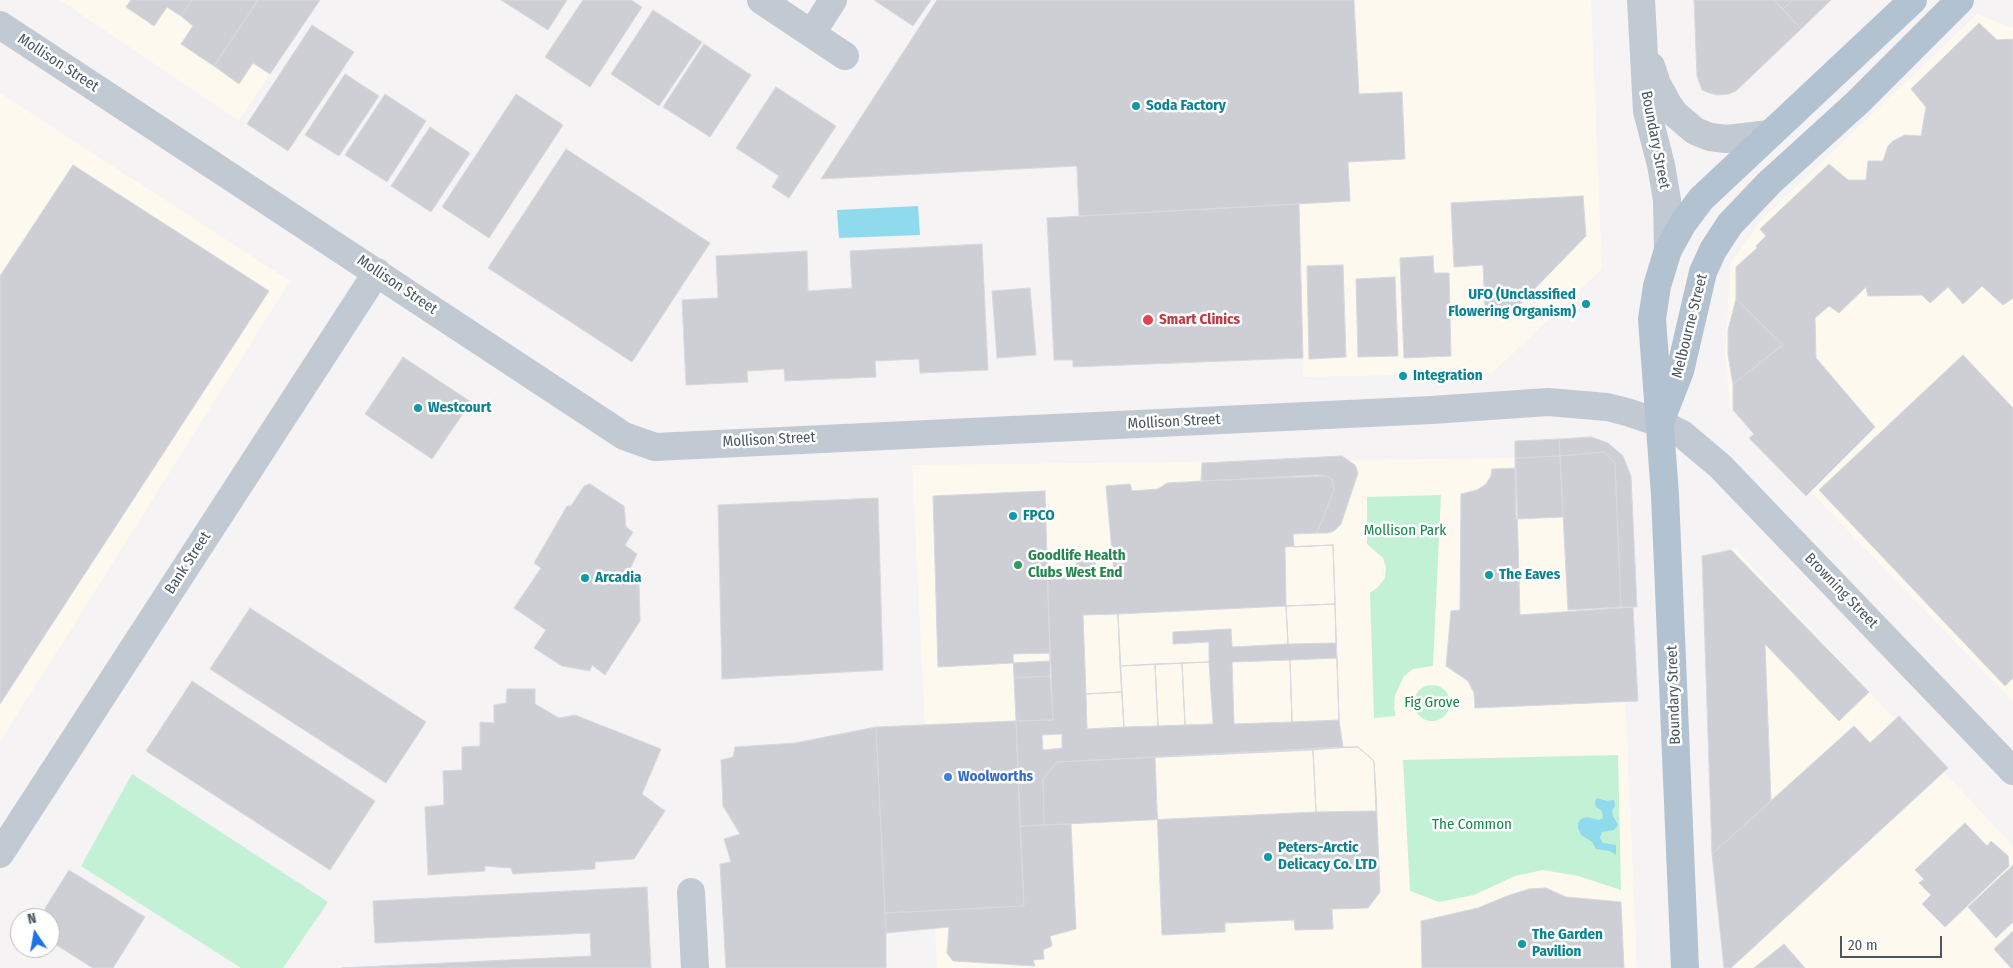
<!DOCTYPE html>
<style>
body{margin:0}
#map{position:relative;width:2013px;height:968px;overflow:hidden;background:#f5f3f3;font-family:"Fira Sans Condensed",sans-serif}
canvas{display:block}
.north{position:absolute;left:10px;top:908px;width:50px;height:50px;box-sizing:border-box;background:#fff;border:1px solid #b7bbc0;border-radius:50%;rotate:348deg;font-size:14px;font-weight:700;line-height:20px;text-align:center;color:#4a5661}
.north::after{content:'';display:block;margin:auto;width:18px;height:22px;background:#1a73e8;clip-path:polygon(50% 0,100% 100%,50% 72%,0 100%)}
.scale{position:absolute;left:1840px;top:936px;width:102px;height:22px;box-sizing:border-box;border:2px solid #4a5661;border-top:0;padding-left:6px;font-size:15px;line-height:18px;white-space:nowrap;color:#4a5661;-webkit-text-stroke:4px #fff;paint-order:stroke}
</style>
<div id="map">
<canvas width="2013" height="968"></canvas>
<div class="north">N</div>
<div class="scale">20 m</div>
</div>
<script>
const g = document.querySelector('canvas').getContext('2d');
g.lineJoin = 'round';
function fill(path, color) {
  g.fillStyle = color;
  g.fill(path, 'evenodd');
}
function poly(rows) {
  const path = new Path2D();
  for (const r of rows) {
    if (r.length === 3) {
      path.moveTo(r[0] + r[2], r[1]);
      path.arc(r[0], r[1], r[2], 0, 2 * Math.PI);
      continue;
    }
    path.moveTo(r[0], r[1]);
    for (let i = 2; i < r.length; i += 2) path.lineTo(r[i], r[i + 1]);
  }
  return path;
}
function strokePath(path, color, width, dash) {
  g.strokeStyle = color;
  g.lineWidth = width;
  g.lineCap = dash ? 'butt' : 'round';
  g.setLineDash(dash || []);
  g.stroke(path);
}
function label(font, color, halo, rows, align = 'center') {
  g.font = font + ' "Fira Sans Condensed",sans-serif';
  g.lineWidth = 5;
  g.setLineDash([]);
  g.textBaseline = 'middle';
  g.strokeStyle = halo;
  g.fillStyle = color;
  for (const [text, x, y, turn = 0] of rows) {
    g.save();
    g.translate(x, y);
    g.rotate((+turn || 0) * Math.PI / 180);
    g.textAlign = isNaN(turn) ? turn : align;
    if (halo) g.strokeText(text, 0, 0);
    g.fillText(text, 0, 0);
    g.restore();
  }
}
fill(poly([
 [60,0,320,0,239,121],
 [937,0,1591,0,1602,269,1492,373,1303,377,1298,204,1079,216,1077,166,821,179],
 [1977,14,2013,28,2013,702,1730,408,1725,354,1731,263,1759,222],
 [0,93,290,281,0,742],
 [1604,452,1615,463,1637,968,937,968,912,465,1515,458],
 [1734,547,2013,846,2013,968,1726,968,1706,562]
]), '#fdf9ef');
fill(poly([
 [1441,495,1433,666,1413,669,1404,676,1395,695,1394,709,1396,716,1374,718,1370,593,1378,587,1385,578,1386,568,1383,558,1367,544,1367,497],
 [1432,703,18],
 [1618,755,1621,890,1578,876,1543,870,1515,876,1474,895,1439,902,1410,891,1403,760],
 [132,774,328,902,283,968,241,968,81,866]
]), '#c3f1d5');
fill(poly([
 [918,206,920,235,839,238,837,210],
 [1597,798,1607,801,1614,800,1615,806,1612,810,1613,816,1618,825,1614,830,1602,832,1600,838,1603,843,1616,845,1616,855,1610,851,1596,849,1592,842,1581,835,1578,828,1578,823,1581,819,1587,817,1599,820,1603,818,1602,811,1596,807,1595,801]
]), '#90daee');
const building = poly([
 [131,0,192,0,181,16,167,7,154,26,126,7,131,0],
 [192,0,258,0,214,66,181,44,193,26,181,16,192,0],
 [258,0,320,0,270,74,253,63,239,84,214,66,258,0],
 [501,0,567,0,548,30,501,0],
 [583,0,631,0,642,7,590,87,545,57,583,0],
 [874,0,931,0,913,26,874,0],
 [937,0,1354,0,1359,94,1402,92,1405,159,1348,162,1350,201,1079,216,1077,166,821,179,937,0],
 [1694,0,1774,0,1801,29,1736,91,1729,94,1718,95,1709,93,1702,90,1697,76,1694,0],
 [1774,0,1793,0,1783,9,1774,0],
 [1793,0,1831,0,1801,29,1783,9,1793,0],
 [653,10,702,42,659,106,611,74,653,10],
 [1979,23,1997,40,2013,39,2013,298,2003,305,1982,286,1963,304,1948,287,1930,303,1922,295,1868,296,1866,287,1839,313,1829,306,1815,318,1816,358,1875,427,1806,496,1749,438,1754,434,1733,410,1733,384,1783,345,1736,299,1736,267,1757,248,1756,246,1766,236,1760,229,1829,164,1848,180,1866,180,1868,161,1883,161,1888,146,1893,141,1905,135,1921,136,1926,107,1911,89,1979,23],
 [312,25,354,52,288,151,247,124,312,25],
 [704,44,751,75,710,137,663,107,704,44],
 [345,74,379,96,339,156,305,135,345,74],
 [776,87,836,126,789,198,772,187,779,176,736,148,776,87],
 [385,94,426,121,387,182,345,155,385,94],
 [516,94,563,125,489,238,442,207,516,94],
 [430,127,470,153,431,212,391,186,430,127],
 [566,149,710,243,632,362,488,268,566,149],
 [73,165,269,291,0,704,0,276,73,165],
 [1583,196,1586,236,1516,308,1485,310,1483,265,1454,267,1451,203,1583,196],
 [1299,204,1303,358,1073,367,1073,360,1054,360,1047,218,1299,204],
 [982,244,988,370,920,373,919,359,875,361,876,377,785,381,784,369,747,371,748,382,686,385,682,300,718,298,716,256,807,251,808,291,852,288,850,251,982,244],
 [1433,256,1434,273,1449,273,1451,356,1404,358,1400,258,1433,256],
 [1343,265,1346,357,1309,359,1307,266,1343,265],
 [1395,277,1398,356,1358,357,1356,279,1395,277],
 [1030,288,1036,355,997,358,992,291,1030,288],
 [1736,299,1783,345,1733,384,1728,355,1728,330,1736,299],
 [1963,355,2013,408,2013,678,2005,686,1819,490,1963,355],
 [403,357,471,402,432,459,365,414,403,357],
 [1591,437,1608,443,1623,456,1631,476,1637,607,1621,607,1615,463,1604,452,1560,456,1559,439,1591,437],
 [1559,439,1560,456,1515,458,1515,441,1559,439],
 [1604,452,1615,463,1621,607,1568,610,1560,456,1604,452],
 [1342,456,1355,465,1358,473,1341,524,1334,531,1328,533,1317,533,1334,490,1332,479,1326,476,1201,481,1202,463,1342,456],
 [1560,456,1563,517,1516,519,1515,458,1560,456],
 [1516,468,1520,615,1633,607,1638,701,1475,708,1474,693,1468,681,1446,666,1451,611,1460,610,1461,494,1477,490,1486,484,1491,476,1492,469,1516,468],
 [1317,475,1326,476,1332,479,1334,490,1317,533,1293,534,1294,547,1333,545,1339,720,1343,747,1057,762,1043,779,1044,825,1020,826,1016,721,1053,720,1047,572,1076,573,1076,558,1095,558,1096,574,1114,574,1106,486,1130,484,1132,491,1158,489,1167,483,1317,475],
 [590,484,624,506,626,527,633,532,625,545,637,554,631,567,625,569,626,572,633,575,639,582,640,621,605,675,592,665,590,671,562,666,534,648,546,630,514,608,541,568,534,563,567,506,571,506,584,486,590,484],
 [1045,491,1050,661,938,667,933,496,1045,491],
 [878,498,883,670,722,679,718,505,878,498],
 [1333,545,1335,604,1286,606,1285,547,1333,545],
 [1731,550,1869,692,1839,721,1765,644,1771,801,1712,854,1702,556,1731,550],
 [1335,604,1336,643,1288,644,1286,606,1335,604],
 [1286,606,1288,644,1232,647,1231,629,1173,632,1173,644,1209,642,1209,662,1120,666,1118,614,1286,606],
 [250,608,426,722,386,783,210,669,250,608],
 [1118,614,1122,692,1086,694,1083,615,1118,614],
 [1050,653,1050,676,1014,678,1013,654,1050,653],
 [1337,658,1339,720,1292,722,1290,660,1337,658],
 [1290,660,1292,722,1234,724,1232,662,1290,660],
 [1209,662,1213,724,1185,725,1182,663,1209,662],
 [1182,663,1185,725,1158,726,1155,664,1182,663],
 [1155,664,1158,726,1124,727,1120,666,1155,664],
 [1050,676,1053,720,1016,721,1014,678,1050,676],
 [192,681,375,801,330,870,146,751,192,681],
 [507,689,535,689,535,704,559,718,575,715,661,749,642,794,665,811,634,859,595,862,595,869,513,874,511,868,485,866,485,871,428,875,425,807,444,805,443,771,462,770,462,747,480,746,480,722,494,723,494,705,506,703,507,689],
 [1122,692,1124,727,1087,729,1086,694,1122,692],
 [1899,716,1948,768,1731,968,1724,968,1712,854,1854,726,1870,743,1899,716],
 [1016,721,1024,906,885,913,876,727,1016,721],
 [876,727,886,933,886,968,726,968,720,864,731,862,724,839,740,834,723,806,721,760,733,757,735,747,795,743,876,727],
 [1062,734,1062,748,1043,750,1042,735,1062,734],
 [1343,747,1358,747,1374,761,1376,811,1316,812,1313,750,1343,747],
 [1358,747,1374,761,1376,793,1380,892,1368,908,1332,909,1333,929,1295,930,1294,920,1225,923,1225,932,1162,935,1155,757,1358,747],
 [1313,750,1316,812,1044,825,1043,779,1057,762,1313,750],
 [1965,823,1987,846,1991,841,2008,856,2009,866,1945,927,1922,904,1931,895,1919,883,1924,879,1915,870,1965,823],
 [1071,824,1076,929,1050,936,1052,946,1043,950,1044,959,1033,960,1035,966,953,961,947,953,949,927,886,933,885,913,1024,906,1020,826,1071,824],
 [2013,865,2013,922,1996,938,1968,907,2013,865],
 [69,870,145,917,113,968,93,968,50,941,50,918,39,918,69,870],
 [647,887,651,968,341,968,591,956,590,933,375,943,373,901,647,887],
 [1546,888,1566,897,1621,902,1624,968,1422,968,1421,921,1478,908,1507,896,1529,889,1546,888],
 [2013,931,2013,968,2011,968,1994,949,2013,931],
 [1784,944,1805,968,1754,968,1784,944]
]);
fill(building, '#cdcfd5');
strokePath(building, '#d7d9de', 1);
strokePath(poly([
 [761,0,845,56],
 [1641,0,1647,111,1661,165,1667,200,1668,250],
 [0,25,624,436,655,447,1432,410,1548,402,1607,407,1627,412,1660,423,1682,434,1720,466,2013,771],
 [812,33,833,0],
 [1651,66,1657,84,1668,104,1675,114,1695,131,1710,137,1726,139,1770,134],
 [0,854,377,272],
 [691,892,695,968]
]), '#c1cad2', 28);
strokePath(poly([
 [1662,417,1680,371,1703,272,1713,250,1730,224,1769,183,1858,102,1960,0],
 [1685,968,1665,495,1652,319,1657,286,1668,250,1683,223,1701,199,1913,0]
]), '#b3c2d1', 28);
for (const [x, y, r, color] of [
 [1136,106,5,"#0f9aa8"],
 [1586,304,5,"#0f9aa8"],
 [1148,320,6,"#e0444e"],
 [1403,376,5,"#0f9aa8"],
 [418,408,5,"#0f9aa8"],
 [1013,516,5,"#0f9aa8"],
 [1018,565,5,"#2e9e5b"],
 [1489,575,5,"#0f9aa8"],
 [585,578,5,"#0f9aa8"],
 [948,777,5,"#3f7fe0"],
 [1268,857,5,"#0f9aa8"],
 [1522,944,5,"#0f9aa8"]
]) {
  const dot = new Path2D();
  dot.arc(x, y, r, 0, 2 * Math.PI);
  g.fillStyle = color;
  g.fill(dot);
  strokePath(dot, '#fff', 2);
}
label('15px', '#4a5661', '#fff', [
 ["Mollison Street",58,63,33],
 ["Boundary Street",1655,140,79],
 ["Mollison Street",397,285,34],
 ["Melbourne Street",1690,326,-76],
 ["Mollison Street",1174,422,-3],
 ["Mollison Street",769,440,-3],
 ["Bank Street",188,563,-57],
 ["Browning Street",1841,591,46],
 ["Boundary Street",1674,695,-92]
]);
label('bold 15px', '#0d838f', '#fff', [
 ["Soda Factory",1146,106],
 ["UFO (Unclassified",1576,295,"right"],
 ["Flowering Organism)",1576,312,"right"],
 ["Integration",1413,376],
 ["Westcourt",428,408],
 ["FPCO",1023,516],
 ["The Eaves",1499,575],
 ["Arcadia",595,578],
 ["Peters-Arctic",1278,848],
 ["Delicacy Co. LTD",1278,865],
 ["The Garden",1532,935],
 ["Pavilion",1532,952]
], 'left');
label('bold 15px', '#be3a42', '#fff', [
 ["Smart Clinics",1159,320]
], 'left');
label('15px', '#17864f', '#fff', [
 ["Mollison Park",1405,531],
 ["Fig Grove",1432,703],
 ["The Common",1472,825]
]);
label('bold 15px', '#27864d', '#fff', [
 ["Goodlife Health",1028,556],
 ["Clubs West End",1028,573]
], 'left');
label('bold 15px', '#366cbe', '#fff', [
 ["Woolworths",958,777]
], 'left');
</script>
